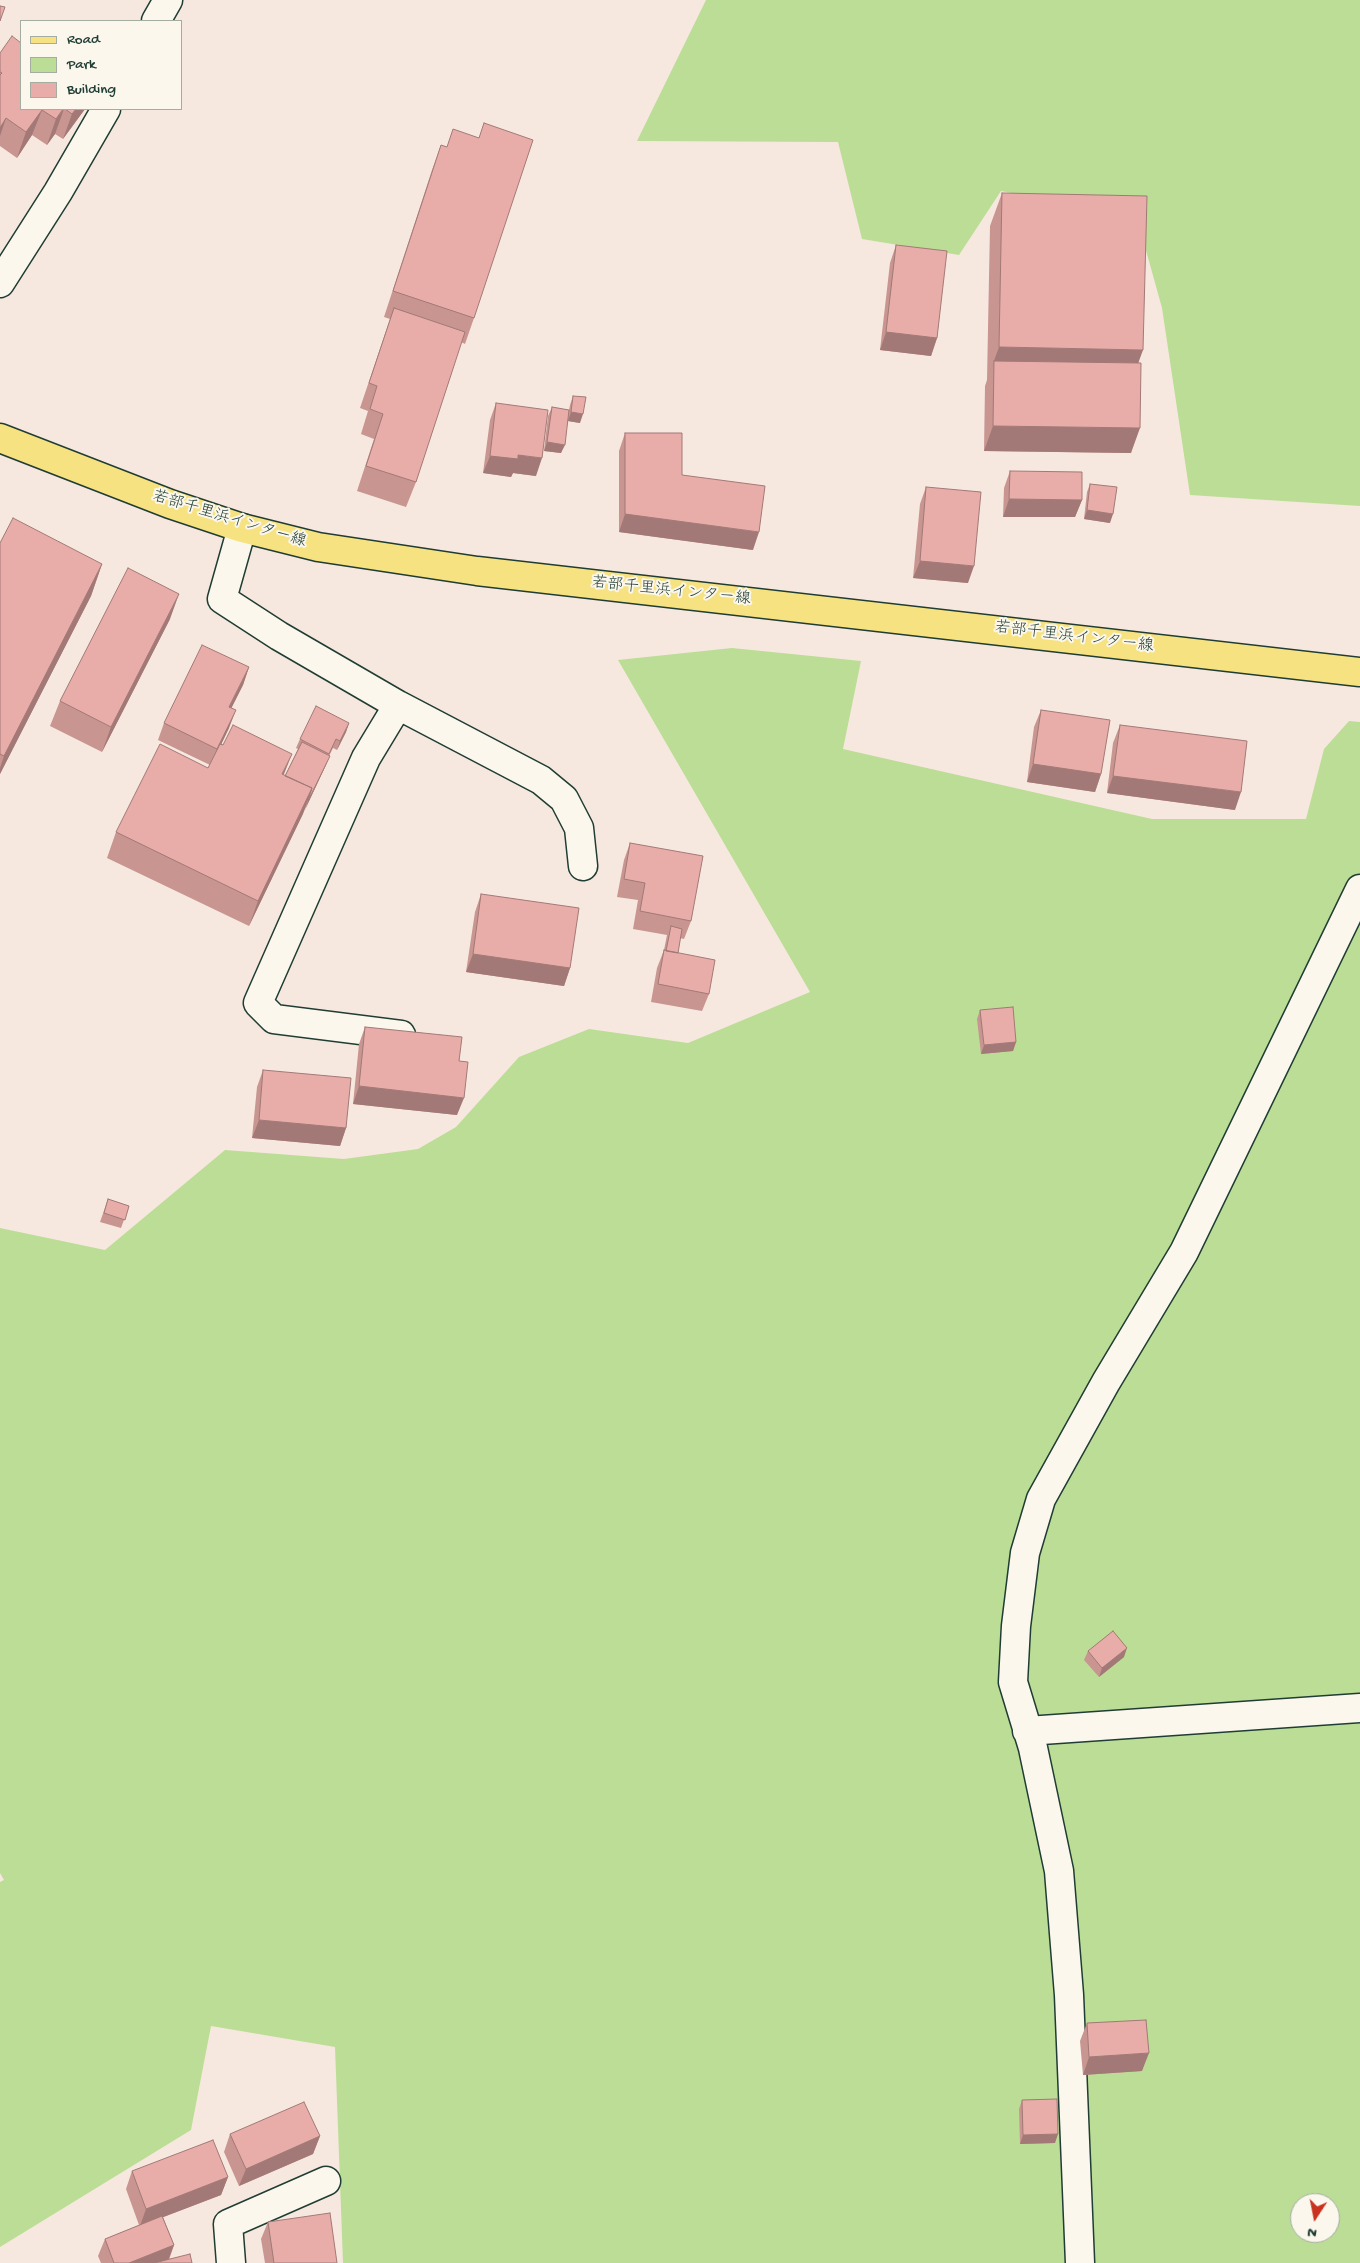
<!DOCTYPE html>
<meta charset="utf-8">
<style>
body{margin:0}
#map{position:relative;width:1360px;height:2263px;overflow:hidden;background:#f7e8df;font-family:"Gochi Hand",sans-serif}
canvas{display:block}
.legend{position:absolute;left:20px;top:20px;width:162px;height:90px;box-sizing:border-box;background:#fbf7ec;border:1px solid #a3ada2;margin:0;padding:6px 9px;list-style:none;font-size:15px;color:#1f3d34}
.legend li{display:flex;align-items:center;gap:10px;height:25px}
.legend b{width:25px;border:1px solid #a3ada2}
.north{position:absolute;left:1290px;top:2193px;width:50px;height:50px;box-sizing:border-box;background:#fbf7ec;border:1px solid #a3ada2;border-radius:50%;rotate:191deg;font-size:14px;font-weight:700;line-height:20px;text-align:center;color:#1f3d34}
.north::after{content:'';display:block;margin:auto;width:18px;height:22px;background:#c8321e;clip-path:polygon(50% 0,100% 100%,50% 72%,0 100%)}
</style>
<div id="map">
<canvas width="1360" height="2263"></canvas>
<ul class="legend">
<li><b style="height:6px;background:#f7e281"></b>Road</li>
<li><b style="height:14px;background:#bcdd96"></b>Park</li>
<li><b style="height:14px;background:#e8ada9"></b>Building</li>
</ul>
<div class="north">N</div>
</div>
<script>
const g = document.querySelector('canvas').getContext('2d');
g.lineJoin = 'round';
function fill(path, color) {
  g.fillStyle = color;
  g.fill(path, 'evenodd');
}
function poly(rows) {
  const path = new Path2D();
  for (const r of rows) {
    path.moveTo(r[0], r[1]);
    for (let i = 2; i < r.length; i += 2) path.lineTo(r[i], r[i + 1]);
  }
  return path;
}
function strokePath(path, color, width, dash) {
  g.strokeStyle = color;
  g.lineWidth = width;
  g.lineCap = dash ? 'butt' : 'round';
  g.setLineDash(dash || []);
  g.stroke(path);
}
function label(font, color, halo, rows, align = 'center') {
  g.font = font + ' "Gochi Hand","Klee One",sans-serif';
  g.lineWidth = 4;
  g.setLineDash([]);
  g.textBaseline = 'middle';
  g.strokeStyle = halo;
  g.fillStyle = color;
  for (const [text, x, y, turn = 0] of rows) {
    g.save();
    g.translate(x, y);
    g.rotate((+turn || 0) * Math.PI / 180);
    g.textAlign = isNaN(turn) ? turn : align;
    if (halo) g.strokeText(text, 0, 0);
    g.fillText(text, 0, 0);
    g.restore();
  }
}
fill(poly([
 [706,0,1360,0,1360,506,1190,495,1162,308,1137,218,1001,191,959,255,862,239,838,142,637,141],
 [732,648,861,661,843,749,1152,819,1306,819,1324,749,1349,721,1360,722,1360,2263,343,2263,335,2047,211,2026,191,2130,0,2247,0,1882,4,1880,0,1873,0,1228,105,1250,225,1150,344,1159,418,1149,456,1127,519,1057,589,1029,688,1043,810,992,618,660],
 [1300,2203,1330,2203,1330,2233,1300,2233]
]), '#bcdd96');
const minor = poly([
 [156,21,168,0],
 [0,283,58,192,106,109],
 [242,528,222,599,279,636,398,705,541,780,564,799,579,828,583,866],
 [398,705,366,758,258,1003,274,1019,401,1035],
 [1027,1731,1360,1708],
 [231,2263,228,2224,326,2181],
 [1080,2263,1069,1995,1059,1871,1033,1748,1013,1682,1016,1626,1025,1553,1041,1499,1106,1382,1184,1252,1360,889]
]);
const major = poly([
 [0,438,170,504,242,528,318,547,477,571,1360,672]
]);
strokePath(minor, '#1f3d34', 31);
strokePath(major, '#1f3d34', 31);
strokePath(minor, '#fbf7ec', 28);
strokePath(major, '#f7e281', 28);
fill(poly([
 [0,53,21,109,85,109,63,139,55,134,47,145,32,135,17,158,0,146],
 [441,145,474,318,465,344,461,342,416,482,406,507,357,491,374,439,361,434,368,411,360,408,390,319,384,317,432,170],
 [1002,193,1139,363,1131,453,984,451,985,386,987,380,990,226],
 [896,245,937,338,931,356,880,350,890,263],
 [573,396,580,423,568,421,561,453,544,451,548,416,552,407,569,410,570,405],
 [496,403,536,476,513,473,511,477,483,473,490,420],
 [625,433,753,550,619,532,619,451],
 [1010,471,1082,500,1075,517,1003,517,1004,488],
 [1090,484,1110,523,1084,519,1087,492],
 [926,487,968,583,913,578,920,504],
 [0,543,102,564,91,596,0,774],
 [170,619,102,752,50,726,60,701],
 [249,667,243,685,231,708,229,728,221,744,285,776,298,749,296,748,300,739,349,723,346,732,337,750,333,748,329,756,326,765,249,926,107,858,116,832,208,768,210,765,158,740,164,723],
 [1041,710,1101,774,1095,792,1027,782,1034,727],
 [1120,725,1235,810,1107,793,1113,743],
 [630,843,691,921,684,939,680,938,678,953,709,994,702,1011,651,1002,657,968,664,950,667,935,633,929,638,900,617,897,624,860],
 [481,894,570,968,564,986,466,972,475,912],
 [980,1010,1016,1042,1013,1051,981,1054,977,1019],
 [365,1027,459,1061,457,1115,353,1104,359,1044],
 [263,1070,346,1128,340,1146,252,1138,257,1087],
 [108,1199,129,1206,121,1228,100,1222],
 [1088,1651,1124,1657,1099,1677,1084,1660],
 [1087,2023,1142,2071,1083,2075,1080,2041],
 [1022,2100,1055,2143,1020,2144,1019,2109],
 [230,2134,320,2136,313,2154,239,2186,224,2152],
 [132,2171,228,2177,221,2195,163,2217,174,2245,169,2260,192,2263,101,2263,98,2256,105,2239,139,2225,126,2189],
 [268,2222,337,2263,265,2263,261,2239]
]), '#c89591');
fill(poly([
 [64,109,55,134,47,145,56,119],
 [76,109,85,109,63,139,72,114],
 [42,110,32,135,17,158,26,132],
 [6,118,0,136,0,128],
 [886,332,937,338,931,356,880,350],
 [999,347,1143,350,1131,383,994,361,987,380],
 [571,412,583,414,580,423,568,421],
 [993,426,1140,428,1131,453,984,451],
 [547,442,565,445,561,453,544,451],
 [518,455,542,458,536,476,513,473,511,477,483,473,490,456],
 [1009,499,1082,500,1075,517,1003,517],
 [1087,510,1113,514,1110,523,1084,519],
 [625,514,759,532,753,550,619,532],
 [920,561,974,566,968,583,913,578],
 [102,564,91,596,0,774,0,768,4,756],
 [179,594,170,619,102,752,111,727],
 [249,667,243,685,223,725,229,707],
 [236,710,229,728,211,766,217,749],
 [349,723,346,732,337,750,340,741],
 [292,754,282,779,282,774],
 [330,756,326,765,305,810,308,801],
 [1033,764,1101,774,1095,792,1027,782],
 [1113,776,1241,792,1235,810,1107,793],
 [312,788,303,814,249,926,258,901],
 [473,954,570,968,564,986,466,972],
 [1016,1042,1013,1051,981,1054,984,1045],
 [359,1086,464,1098,457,1115,353,1104],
 [259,1120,346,1128,340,1146,252,1138],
 [1127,1648,1124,1657,1099,1677,1102,1668],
 [1149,2053,1142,2071,1083,2075,1089,2057],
 [1058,2134,1055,2143,1020,2144,1023,2135],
 [320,2136,313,2154,239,2186,246,2169],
 [228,2177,221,2195,140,2226,146,2209],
 [174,2245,167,2263,129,2263]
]), '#a27976');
const building = poly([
 [0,6,5,7,0,21,0,6],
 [12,36,21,43,21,109,63,109,56,119,42,110,26,132,6,118,0,128,0,75,2,73,0,72,0,53,12,36],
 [65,109,76,109,72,114,65,109],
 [484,123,533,140,474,318,393,291,441,145,447,147,453,129,479,138,484,123],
 [1002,193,1147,196,1143,350,999,347,1002,193],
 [896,245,947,251,937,338,886,332,896,245],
 [394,308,465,332,416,482,366,466,383,414,370,409,377,386,369,383,394,308],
 [994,361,1141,363,1140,428,993,426,994,361],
 [573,396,586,397,583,414,571,412,573,396],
 [496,403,548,410,542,458,518,455,518,459,490,456,496,403],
 [552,407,569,410,565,445,547,442,552,407],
 [625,433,682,433,682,475,765,486,759,532,625,514,625,433],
 [1010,471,1082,472,1082,500,1009,499,1010,471],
 [1090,484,1117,487,1113,514,1087,510,1090,484],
 [926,487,981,492,974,566,920,561,926,487],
 [13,518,102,564,4,756,0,754,0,543,13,518],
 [128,568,179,594,111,727,60,701,128,568],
 [202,645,249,667,229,707,236,710,217,749,164,723,202,645],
 [316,706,349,723,340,741,336,739,329,754,300,739,316,706],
 [1041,710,1110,720,1101,774,1033,764,1041,710],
 [233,725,292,754,282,774,312,788,258,901,116,832,160,744,208,768,220,744,223,745,233,725],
 [1120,725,1247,741,1241,792,1113,776,1120,725],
 [302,742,330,756,308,801,312,788,285,776,302,742],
 [630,843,703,856,691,921,640,911,645,883,624,879,630,843],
 [481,894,579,908,570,968,473,954,481,894],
 [671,926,682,929,678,953,666,951,671,926],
 [664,950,715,960,709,994,658,984,664,950],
 [1013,1007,1016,1042,984,1045,980,1010,1013,1007],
 [365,1027,462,1037,459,1061,468,1062,464,1098,359,1086,365,1027],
 [263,1070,351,1078,346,1128,259,1120,263,1070],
 [108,1199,129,1206,125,1220,104,1213,108,1199],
 [1113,1631,1127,1648,1102,1668,1088,1651,1113,1631],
 [1146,2020,1149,2053,1089,2057,1087,2023,1146,2020],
 [1057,2099,1058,2134,1023,2135,1022,2100,1057,2099],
 [304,2102,320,2136,246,2169,230,2134,304,2102],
 [213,2140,228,2177,146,2209,132,2171,213,2140],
 [330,2213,337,2263,274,2263,268,2222,330,2213],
 [162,2216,174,2245,129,2263,114,2263,105,2239,162,2216],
 [190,2254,192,2263,154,2263,190,2254]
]);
fill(building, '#e8ada9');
strokePath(building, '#a27976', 1);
label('16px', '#1f3d34', '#fbf7ec', [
 ["若部千里浜インター線",229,520,17],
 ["若部千里浜インター線",671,592,6],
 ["若部千里浜インター線",1074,638,7]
]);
</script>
